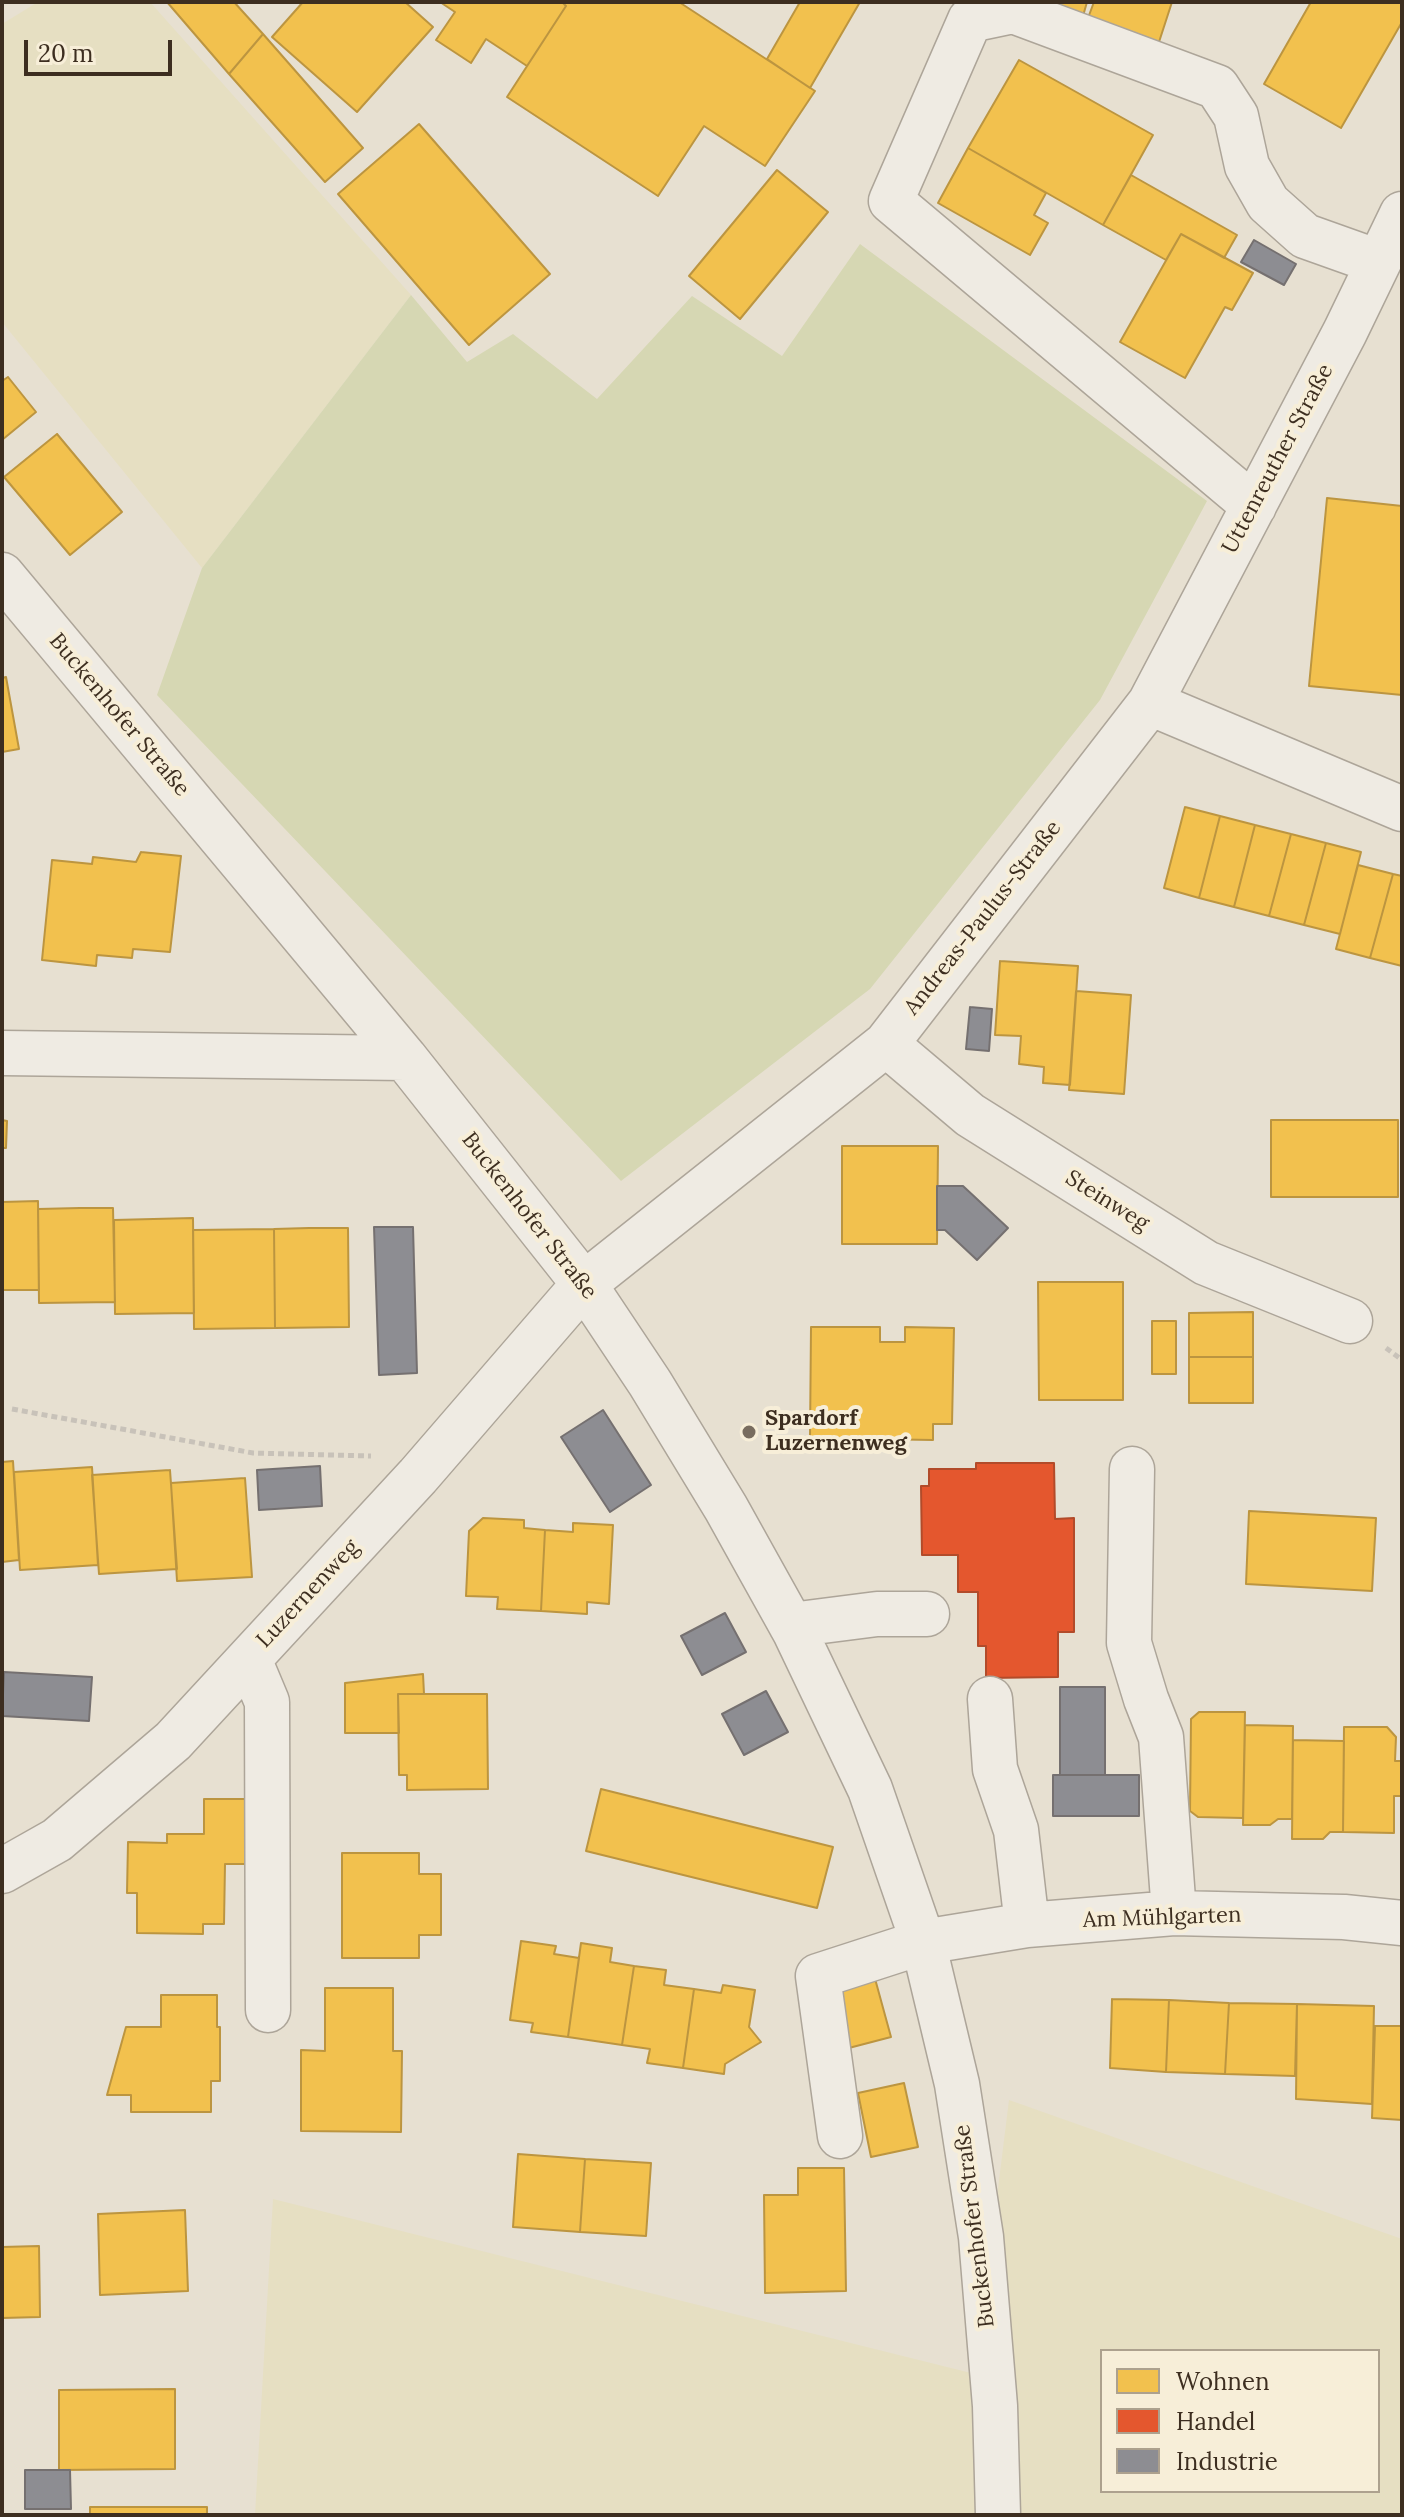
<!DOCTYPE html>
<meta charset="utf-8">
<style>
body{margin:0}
#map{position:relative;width:1404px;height:2517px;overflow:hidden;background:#e7e0d1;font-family:Lora,serif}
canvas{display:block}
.frame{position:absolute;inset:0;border:4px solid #3d2e20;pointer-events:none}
.legend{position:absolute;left:1100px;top:2349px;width:280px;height:144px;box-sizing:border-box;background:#f7eed8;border:2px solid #ada18e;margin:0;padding:10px 14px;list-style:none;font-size:24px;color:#3d2e20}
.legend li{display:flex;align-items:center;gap:16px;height:40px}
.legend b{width:40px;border:2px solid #ada18e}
.scale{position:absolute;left:24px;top:40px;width:148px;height:36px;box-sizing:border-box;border:4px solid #3d2e20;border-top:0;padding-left:10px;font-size:24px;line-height:28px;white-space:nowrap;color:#3d2e20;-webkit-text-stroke:6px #f7eed8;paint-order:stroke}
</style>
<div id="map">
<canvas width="1404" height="2517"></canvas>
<div class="frame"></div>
<ul class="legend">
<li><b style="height:22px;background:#f2c14e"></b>Wohnen</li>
<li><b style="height:22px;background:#e4572e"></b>Handel</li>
<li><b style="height:22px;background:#8d8d92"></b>Industrie</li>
</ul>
<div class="scale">20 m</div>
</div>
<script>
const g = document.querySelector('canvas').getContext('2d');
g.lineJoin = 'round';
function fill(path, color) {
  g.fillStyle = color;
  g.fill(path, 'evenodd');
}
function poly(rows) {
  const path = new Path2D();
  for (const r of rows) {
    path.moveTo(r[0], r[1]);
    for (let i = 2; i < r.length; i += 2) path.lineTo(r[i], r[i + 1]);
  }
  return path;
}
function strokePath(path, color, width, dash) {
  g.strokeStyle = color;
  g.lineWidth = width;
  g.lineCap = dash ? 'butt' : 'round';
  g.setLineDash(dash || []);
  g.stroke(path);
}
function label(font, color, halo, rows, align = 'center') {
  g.font = font + ' Lora,serif';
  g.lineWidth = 8;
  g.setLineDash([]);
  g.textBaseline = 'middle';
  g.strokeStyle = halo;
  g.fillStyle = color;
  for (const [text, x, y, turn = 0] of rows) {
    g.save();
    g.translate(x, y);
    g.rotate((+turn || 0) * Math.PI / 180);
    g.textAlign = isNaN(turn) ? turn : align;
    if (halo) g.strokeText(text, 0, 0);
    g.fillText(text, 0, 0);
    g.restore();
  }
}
fill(poly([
 [38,2,150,2,411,295,202,568,2,322,2,24],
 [1009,2100,1402,2239,1402,2515,255,2515,273,2199,975,2374],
 [1102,2351,1378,2351,1378,2491,1102,2491]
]), '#e6dfc2');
fill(poly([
 [860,244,1207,501,1100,700,870,989,621,1181,157,695,202,568,411,295,467,362,513,334,597,399,692,296,782,356]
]), '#d6d7b3');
const homes = poly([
 [167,2,234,2,263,34,229,74,167,2],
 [303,2,405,2,433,27,357,112,272,37,303,2],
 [440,2,562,2,566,6,527,66,486,39,471,63,436,40,455,12,440,2],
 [562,2,679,2,815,91,765,166,704,126,658,196,507,97,566,6,562,2],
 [800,2,860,2,810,88,767,59,800,2],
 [1039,2,1087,2,1083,16,1039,2],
 [1094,2,1172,2,1159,42,1088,18,1094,2],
 [1311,2,1402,2,1402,22,1341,128,1264,84,1311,2],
 [263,34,363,148,325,182,229,74,263,34],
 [1019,60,1153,135,1103,225,968,148,1019,60],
 [419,124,550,274,469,345,338,194,419,124],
 [968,148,1046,193,1034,215,1048,223,1030,255,938,203,968,148],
 [777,170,828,212,740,319,689,276,777,170],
 [1131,175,1237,235,1224,258,1181,234,1166,260,1103,225,1131,175],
 [1181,234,1253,273,1232,310,1225,307,1185,378,1120,342,1181,234],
 [8,377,36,412,2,440,2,381,8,377],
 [57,434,122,512,70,555,4,477,57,434],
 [1327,498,1402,506,1402,695,1309,686,1327,498],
 [6,677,19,749,2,752,2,678,6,677],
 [1185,807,1220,816,1199,898,1164,888,1185,807],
 [1220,816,1255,825,1234,907,1199,898,1220,816],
 [1255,825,1291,834,1269,916,1234,907,1255,825],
 [1291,834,1326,843,1304,925,1269,916,1291,834],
 [1326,843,1361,852,1340,934,1304,925,1326,843],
 [141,852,181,856,170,952,133,949,132,958,97,955,96,966,42,960,52,860,92,864,93,857,136,862,141,852],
 [1358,865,1393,874,1370,958,1336,949,1358,865],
 [1393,874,1402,876,1402,966,1370,958,1393,874],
 [1000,961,1078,966,1070,1085,1043,1083,1044,1067,1019,1064,1021,1036,995,1035,1000,961],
 [1076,991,1131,995,1124,1094,1069,1090,1076,991],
 [2,1120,7,1121,6,1148,2,1148,2,1120],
 [1271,1120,1398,1120,1398,1197,1271,1197,1271,1120],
 [842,1146,938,1146,937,1244,842,1244,842,1146],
 [38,1201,39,1290,2,1290,2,1202,38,1201],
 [80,1208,113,1208,115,1302,39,1303,38,1209,80,1208],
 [193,1218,194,1313,115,1314,114,1220,193,1218],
 [309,1228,348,1228,349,1327,275,1328,274,1229,309,1228],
 [274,1229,275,1328,194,1329,193,1230,274,1229],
 [1038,1282,1123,1282,1123,1400,1039,1400,1038,1282],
 [1253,1312,1253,1357,1189,1357,1189,1313,1253,1312],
 [1152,1321,1176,1321,1176,1374,1152,1374,1152,1321],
 [811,1327,880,1327,880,1342,905,1342,905,1327,954,1328,952,1424,933,1424,933,1440,810,1438,811,1327],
 [1189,1357,1253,1357,1253,1403,1189,1403,1189,1357],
 [13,1461,19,1560,2,1562,2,1462,13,1461],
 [92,1467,98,1565,20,1570,14,1472,92,1467],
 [170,1470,177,1569,99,1574,92,1475,170,1470],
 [245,1478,252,1577,177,1581,171,1483,245,1478],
 [1249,1511,1376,1518,1372,1591,1246,1584,1249,1511],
 [483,1518,524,1520,524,1528,545,1530,541,1611,497,1609,498,1597,466,1596,469,1531,483,1518],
 [573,1523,613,1525,609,1604,587,1602,587,1614,541,1611,545,1530,573,1532,573,1523],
 [423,1674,424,1694,398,1694,399,1733,345,1733,345,1683,423,1674],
 [398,1694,487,1694,488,1789,407,1790,407,1775,399,1775,398,1694],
 [1199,1712,1245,1712,1243,1818,1198,1817,1190,1811,1191,1719,1199,1712],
 [1245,1725,1293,1726,1292,1819,1278,1819,1270,1825,1243,1825,1245,1725],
 [1344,1727,1387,1727,1396,1737,1395,1761,1402,1761,1402,1796,1394,1796,1394,1833,1343,1832,1344,1727],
 [1293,1740,1344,1741,1343,1832,1330,1832,1323,1839,1292,1839,1293,1740],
 [601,1789,833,1847,817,1908,586,1851,601,1789],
 [204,1799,255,1799,253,1864,225,1864,224,1924,203,1924,203,1934,137,1933,137,1893,127,1893,128,1842,167,1843,167,1834,204,1834,204,1799],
 [342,1853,419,1853,419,1874,441,1874,441,1935,419,1935,419,1958,342,1958,342,1853],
 [521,1941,556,1946,554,1954,579,1958,568,2037,531,2032,533,2023,510,2020,521,1941],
 [581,1943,612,1948,610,1962,634,1966,622,2045,568,2037,581,1943],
 [634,1966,666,1970,664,1985,694,1989,683,2068,647,2063,650,2049,622,2045,634,1966],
 [874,1975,891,2037,845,2049,829,1986,874,1975],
 [723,1985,755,1990,749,2027,761,2042,725,2064,724,2074,683,2068,694,1989,721,1993,723,1985],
 [325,1988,393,1988,393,2051,402,2051,401,2132,301,2131,301,2050,325,2051,325,1988],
 [161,1995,217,1995,217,2027,220,2027,220,2081,211,2081,211,2112,131,2112,131,2095,107,2095,126,2027,161,2027,161,1995],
 [1112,1999,1169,2000,1166,2072,1110,2068,1112,1999],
 [1169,2000,1229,2003,1225,2074,1166,2072,1169,2000],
 [1229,2003,1297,2004,1295,2076,1225,2074,1229,2003],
 [1297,2004,1374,2006,1372,2104,1296,2099,1297,2004],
 [1375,2026,1402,2026,1402,2120,1372,2118,1375,2026],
 [904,2083,918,2147,871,2157,858,2093,904,2083],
 [518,2154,585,2159,580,2232,513,2227,518,2154],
 [585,2159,651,2163,646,2236,580,2232,585,2159],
 [798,2168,844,2168,846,2291,765,2293,764,2195,798,2195,798,2168],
 [185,2210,188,2291,100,2295,98,2214,185,2210],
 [39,2246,40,2317,2,2318,2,2247,39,2246],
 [175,2389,175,2469,59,2470,59,2390,175,2389],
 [90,2507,207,2507,207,2515,90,2515,90,2507]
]);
fill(homes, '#f2c14e');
strokePath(homes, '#bc9540', 2);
const shops = poly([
 [976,1463,1054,1463,1055,1519,1074,1518,1074,1632,1058,1632,1058,1677,986,1678,986,1646,978,1646,978,1592,958,1592,958,1555,922,1555,921,1486,929,1486,929,1469,976,1469,976,1463]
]);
fill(shops, '#e4572e');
strokePath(shops, '#b24b2a', 2);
const industry = poly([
 [1254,240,1296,264,1284,285,1241,262,1254,240],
 [970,1007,992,1009,989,1051,966,1049,970,1007],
 [937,1186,963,1186,1008,1228,977,1260,945,1230,937,1230,937,1186],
 [374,1227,413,1227,417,1373,379,1375,374,1227],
 [603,1410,651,1485,610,1512,561,1437,603,1410],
 [320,1466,322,1506,259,1510,257,1470,320,1466],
 [725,1613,746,1652,702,1675,681,1636,725,1613],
 [4,1672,92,1677,89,1721,2,1716,4,1672],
 [1060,1687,1105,1687,1105,1775,1060,1775,1060,1687],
 [766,1691,788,1732,744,1755,722,1714,766,1691],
 [1053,1775,1139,1775,1139,1816,1053,1816,1053,1775],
 [25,2470,70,2470,71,2509,25,2509,25,2470]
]);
fill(industry, '#8d8d92');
strokePath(industry, '#757070', 2);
const minor = poly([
 [1254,506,891,201,970,20,1013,11,1217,87,1236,116,1247,166,1268,203,1305,236,1378,262],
 [2,575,405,1058,584,1284,650,1383,726,1508,795,1632,870,1789,923,1942,957,2084,981,2237,995,2406,998,2515],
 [1150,703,1402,809],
 [886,1044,970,1115,1206,1263,1350,1321],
 [2,1053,405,1058],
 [1132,1469,1129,1643,1146,1699,1161,1737,1174,1913],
 [791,1625,877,1614,927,1614],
 [249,1659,267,1702,268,2010],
 [990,1699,995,1769,1016,1830,1027,1925],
 [2,1871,57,1840,173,1741,418,1476,584,1284,886,1044,1150,703,1345,332,1402,214],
 [840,2136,818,1976,923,1942,1027,1925,1174,1913,1344,1917,1402,1923]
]);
strokePath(minor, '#ada599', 47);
strokePath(poly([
 [1386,1348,1402,1360],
 [12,1409,253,1453,371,1456]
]), '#c8c2b9', 5, [6, 4]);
strokePath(minor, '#efebe3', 44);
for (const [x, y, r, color] of [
 [749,1432,8,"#786c5e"]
]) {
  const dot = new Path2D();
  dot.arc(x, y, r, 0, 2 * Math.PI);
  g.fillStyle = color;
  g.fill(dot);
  strokePath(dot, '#f7eed8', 3);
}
label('22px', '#3d2e20', '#f7eed8', [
 ["Uttenreuther Straße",1278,459,-62],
 ["Buckenhofer Straße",119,715,50],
 ["Andreas-Paulus-Straße",983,918,-52],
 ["Steinweg",1107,1201,32],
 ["Buckenhofer Straße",529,1216,52],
 ["Luzernenweg",308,1594,-47],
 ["Am Mühlgarten",1162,1918,-2],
 ["Buckenhofer Straße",975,2226,-97]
]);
label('bold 22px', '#3d2e20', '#f7eed8', [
 ["Spardorf",765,1419],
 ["Luzernenweg",765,1444]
], 'left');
</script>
